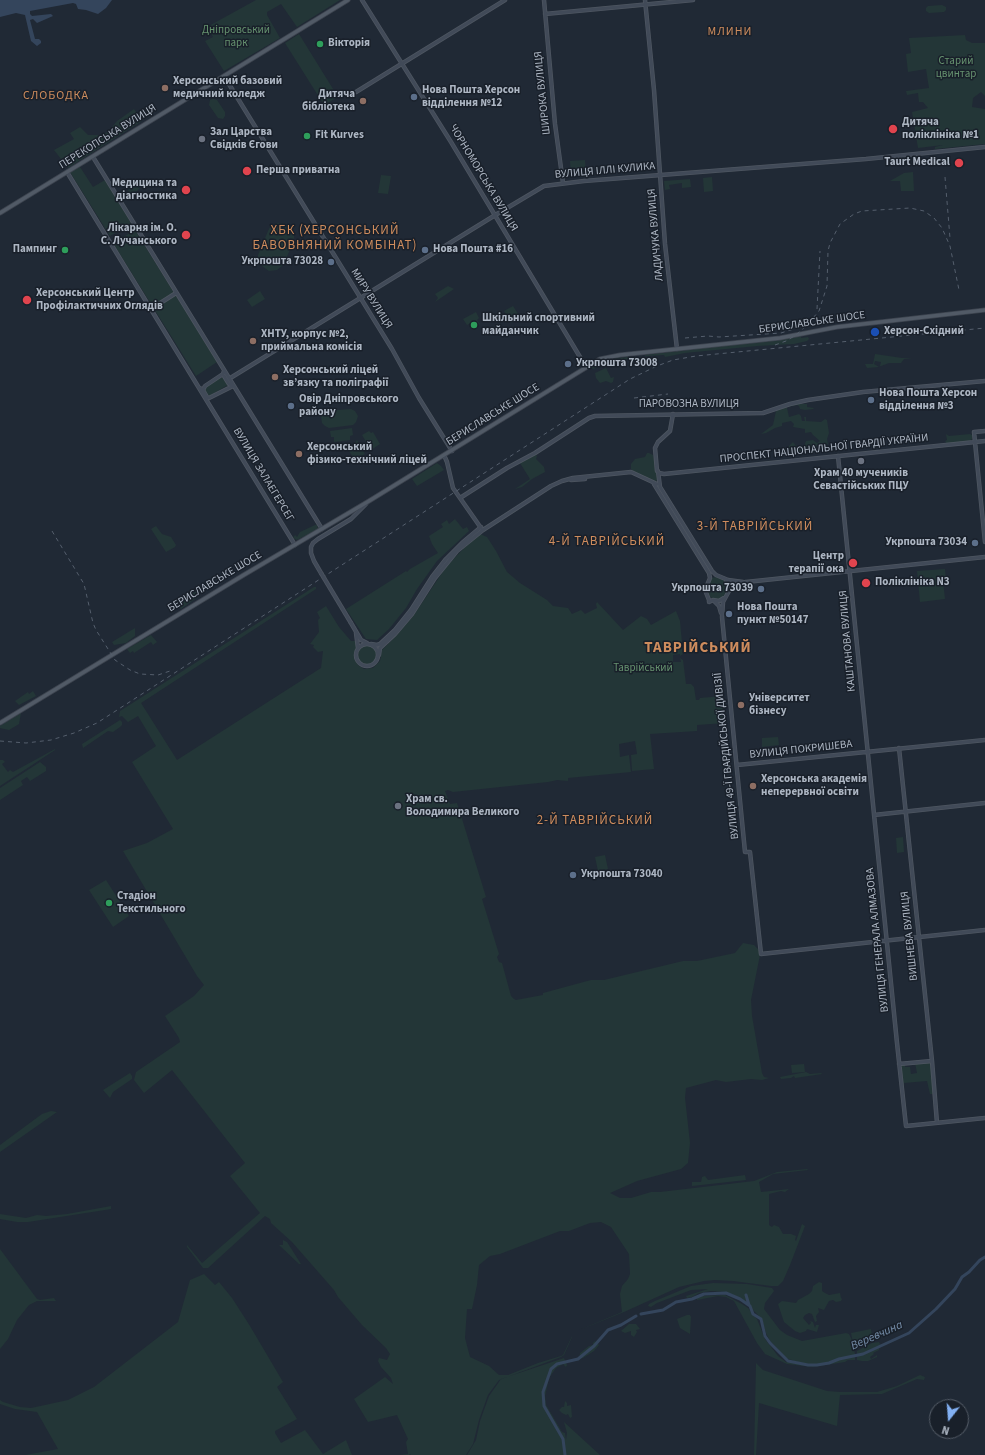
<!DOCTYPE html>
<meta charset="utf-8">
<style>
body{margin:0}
#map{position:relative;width:985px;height:1455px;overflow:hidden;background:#202935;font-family:"Source Sans 3",sans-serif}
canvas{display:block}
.north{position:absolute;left:929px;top:1399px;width:40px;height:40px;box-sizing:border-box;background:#19202a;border:1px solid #545c67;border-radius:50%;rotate:197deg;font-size:11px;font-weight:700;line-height:16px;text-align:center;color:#adb6c3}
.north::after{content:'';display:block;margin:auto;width:14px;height:18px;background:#82b0f3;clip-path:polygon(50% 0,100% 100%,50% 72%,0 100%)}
</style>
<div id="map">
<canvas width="985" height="1455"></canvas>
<div class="north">N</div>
</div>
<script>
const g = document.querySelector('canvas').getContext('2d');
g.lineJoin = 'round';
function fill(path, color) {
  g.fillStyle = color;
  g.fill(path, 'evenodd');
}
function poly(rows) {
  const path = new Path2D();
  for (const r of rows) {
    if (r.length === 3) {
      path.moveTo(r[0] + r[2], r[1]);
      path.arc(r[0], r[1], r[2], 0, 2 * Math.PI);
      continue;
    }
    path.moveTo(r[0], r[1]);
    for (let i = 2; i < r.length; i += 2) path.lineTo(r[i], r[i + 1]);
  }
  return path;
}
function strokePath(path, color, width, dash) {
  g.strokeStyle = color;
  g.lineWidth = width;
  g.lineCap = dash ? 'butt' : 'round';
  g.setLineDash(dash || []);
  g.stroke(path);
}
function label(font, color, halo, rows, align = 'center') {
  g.font = font + ' "Source Sans 3",sans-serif';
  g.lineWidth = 3;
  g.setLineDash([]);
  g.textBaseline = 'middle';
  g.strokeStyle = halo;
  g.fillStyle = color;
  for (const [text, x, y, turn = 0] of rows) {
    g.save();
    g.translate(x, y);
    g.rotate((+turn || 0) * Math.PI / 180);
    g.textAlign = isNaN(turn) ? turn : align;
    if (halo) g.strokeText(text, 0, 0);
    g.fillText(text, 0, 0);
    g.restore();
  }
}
fill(poly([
 [256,0,340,0,297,27,281,4,267,12,267,15,280,38,224,71,205,41,213,37,207,27],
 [942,5,946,7,946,10,944,12,929,13,926,11,926,8,928,6],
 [299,34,338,97,324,105,285,43],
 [965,35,966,40,972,43,985,43,985,96,981,92,973,98,972,107,985,109,985,144,935,149,935,147,943,145,918,148,912,112,928,108,923,102,919,102,918,93,907,95,906,91,929,88,926,69,908,72,906,54,911,53,909,38],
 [213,99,217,100,225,112,225,116,223,119,218,118,209,105,210,100],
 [134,109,142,121,68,168,54,150,74,139,70,133,80,127,88,135,100,135,108,132,117,121],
 [585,160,586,174,571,175,570,161],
 [80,167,93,187,105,180,131,223,110,236,70,172],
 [913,172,914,191,901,191,900,181,890,181,904,173],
 [381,175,391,176,388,194,378,193],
 [712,177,713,191,704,192,703,178],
 [138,179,142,181,142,185,134,195,129,195,128,190,136,180],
 [690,179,691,187,682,188,682,183,669,185,670,189,665,190,664,181],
 [277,223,285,224,292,229,294,236,294,241,283,265,277,270,269,271,262,266,258,259,258,255,268,231,270,227],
 [135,230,217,362,196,376,113,243],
 [448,286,454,289,435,302,438,298,435,294],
 [260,291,265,299,252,307,247,300],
 [513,306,520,317,511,323,504,311],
 [476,312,479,318,477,320,480,324,473,330,469,325,475,321,467,325,463,319],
 [801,336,801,338,808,337,809,339,807,341,794,344,757,346,685,353,665,357,664,355,645,356,645,355,787,338],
 [875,354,902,358,912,358,904,359,901,363,889,363,881,366,880,366,881,362,875,361,874,364,879,367,867,368,865,364,873,364],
 [629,357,629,359,613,361,593,369,591,366,606,359],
 [606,368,611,378,614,377,613,382,611,383,606,381,600,383,596,378,595,373],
 [222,377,228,385,209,396,204,389,205,387],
 [793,404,807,404,807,407,814,408,813,409,805,410,800,409,799,406,797,405,787,407,787,408,789,417,799,414,801,416,802,421,805,421,804,417,806,417,806,421,821,422,825,419,827,420,829,433,827,439,828,444,825,445,817,445,816,447,813,447,813,451,812,451,786,453,785,450,793,442,797,447,802,447,804,446,806,441,813,440,817,443,820,441,813,435,811,432,805,433,805,429,793,427,794,424,791,421,782,423,782,426,775,428,766,433,761,434,773,425,776,411],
 [351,409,355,411,358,416,356,422,353,425,329,428,325,426,322,423,321,416,325,411],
 [352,428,353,435,350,436,350,440,334,442,334,437,331,437,330,431],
 [369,431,371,433,373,432,380,444,371,450,362,435],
 [946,434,949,436,970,434,972,435,972,439,969,441,947,444,945,441,947,440],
 [357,440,365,454,355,460,349,451],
 [647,453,649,453,653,455,656,465,657,480,655,482,633,471,631,469,631,464,635,459,645,457],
 [533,455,536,455,537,456,536,459,544,467,545,472,532,479,522,487,515,489,530,479,520,463],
 [437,463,441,466,444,470,417,486,412,479],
 [455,519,463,529,467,527,469,531,437,561,417,589,406,608,389,629,377,640,366,639,346,609,406,571,407,572,410,569,438,553,432,544,429,536,443,527,441,524,447,520,449,524],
 [315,525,317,525,318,529,297,540,293,538,295,535,297,537,300,532],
 [156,526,162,534,171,537,176,545,175,547,166,552,151,529],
 [480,534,487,537,496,551,507,572,520,583,547,600,553,606,568,608,572,614,581,610,585,614,597,608,596,604,597,602,623,630,641,616,647,619,651,625,676,611,680,621,683,654,680,656,680,654,673,655,673,662,681,662,680,658,683,660,686,684,691,684,694,687,696,700,699,700,700,698,722,696,725,723,697,725,697,731,650,734,654,769,632,771,631,755,637,754,635,741,619,744,620,757,629,755,631,772,568,778,568,781,557,780,548,782,453,792,448,790,445,791,450,804,457,803,463,822,486,897,482,899,499,954,497,957,499,962,502,963,511,996,514,999,516,1000,543,995,543,993,591,980,604,980,683,961,697,961,735,953,743,943,754,945,760,951,760,955,751,1000,752,1016,762,1073,764,1077,769,1078,762,1080,751,1079,726,1082,716,1080,686,1088,685,1098,690,1143,688,1163,681,1169,637,1181,610,1193,620,1198,631,1198,651,1192,660,1192,754,1181,777,1172,807,1169,808,1170,773,1174,759,1182,761,1192,789,1189,785,1192,781,1191,769,1194,769,1225,772,1227,774,1225,779,1227,783,1234,791,1234,796,1236,795,1240,796,1241,802,1224,805,1226,790,1265,783,1281,778,1286,771,1286,733,1281,715,1280,704,1281,679,1287,624,1312,577,1331,622,1312,620,1294,622,1286,628,1279,630,1274,629,1254,611,1227,601,1222,590,1223,569,1231,560,1231,500,1254,490,1256,479,1265,477,1285,472,1309,467,1309,465,1338,470,1357,489,1366,499,1375,508,1375,538,1363,561,1356,563,1355,572,1336,572,1337,564,1355,561,1357,499,1380,488,1395,479,1420,473,1444,466,1455,411,1455,410,1454,409,1455,400,1455,408,1454,406,1442,408,1439,397,1415,368,1422,354,1399,385,1377,393,1384,391,1378,381,1367,378,1361,379,1358,387,1360,390,1354,386,1348,362,1325,338,1297,334,1290,292,1242,271,1223,270,1219,265,1216,208,1268,203,1268,187,1247,187,1245,202,1263,260,1213,230,1176,245,1163,172,1070,144,1093,134,1080,136,1072,180,1042,179,1038,165,1016,194,996,204,985,197,976,123,851,147,843,173,829,132,762,156,746,138,716,128,722,122,716,119,717,120,711,314,587,316,587,316,589,141,703,177,760,321,668,323,651,318,652,313,647,314,645,310,644,319,632,318,620,320,618,317,612,326,606,339,627,351,641,355,641,357,644,355,658,358,665,364,669,373,668,380,661,382,650,397,635,414,615,446,567,465,547],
 [945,569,946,581,943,581,945,599,920,602,917,571],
 [717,588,11],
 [197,591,199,596,181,609,177,605,172,613,168,607],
 [135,628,135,636,126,643,114,645,112,642],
 [151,635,157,642,153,645,151,642,134,653,133,651,130,653,127,649],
 [367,655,10],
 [33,691,36,696,19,705,15,701,28,692,29,694],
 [21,713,19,724,9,730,0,728,0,726],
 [120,720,122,722,122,725,120,727,113,732,108,731,83,748,82,744],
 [778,737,779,745,762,747,762,738],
 [55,749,55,750,0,786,0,760,3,760,5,762,2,764,8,772,10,770,13,772],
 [40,762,46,767,46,771,30,781,27,777,21,781,23,785,0,800,0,788],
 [903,837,904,852,897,853,896,838],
 [605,855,608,869,598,871,595,857],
 [106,880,129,916,113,927,89,890],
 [931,1062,933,1094,930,1094,927,1081,904,1083,904,1087,903,1087,900,1065,905,1064,905,1067,910,1067,911,1074,917,1073,915,1063],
 [804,1064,805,1072,792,1073,791,1065],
 [806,1072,810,1074,821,1073,822,1074,795,1078,794,1076,791,1078,781,1079,780,1077],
 [130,1073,132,1076,132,1079,113,1092,110,1098,103,1090],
 [51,1111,57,1112,0,1152,0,1145,42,1114],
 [745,1175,746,1180,692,1186,692,1182,701,1182,702,1177,705,1176,708,1180],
 [111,1206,111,1209,105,1210,28,1222,17,1222,0,1219,0,1214,26,1218,37,1215,46,1216,67,1214],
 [283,1240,287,1242,301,1264,299,1264,279,1245,283,1245],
 [0,1249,37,1299,40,1300,54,1298,56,1301,37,1301,29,1305,17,1320,8,1339,0,1349],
 [204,1274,215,1285,219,1282,232,1298,250,1326,283,1382,277,1387,297,1419,275,1431,275,1433,281,1443,305,1430,323,1454,346,1440,352,1455,25,1455,58,1449,37,1412,15,1409,0,1404,0,1400,3,1402,20,1407,31,1408,68,1400,94,1387,178,1322,190,1280],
 [819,1282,822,1283,822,1291,825,1293,829,1295,840,1293,841,1298,842,1299,841,1301,836,1302,833,1300,829,1301,824,1310,818,1308,819,1312,816,1316,817,1321,815,1322,812,1314,809,1313,805,1315,803,1318,809,1325,811,1323,810,1321,813,1322,815,1328,816,1325,819,1325,817,1332,807,1329,806,1331,800,1333,795,1331,784,1322,778,1304,782,1301,796,1303,798,1300,809,1294,812,1291,813,1286],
 [713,1283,747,1284,772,1288,774,1291,765,1303,764,1309,780,1330,787,1335,802,1341,846,1333,849,1334,851,1338,855,1354,855,1360,848,1360,845,1362,813,1367,787,1364,765,1354,757,1343,734,1301,726,1297,718,1296,697,1300,697,1296,725,1295,742,1304,748,1308,757,1319,765,1339,778,1356,786,1362,802,1364,786,1358,770,1341,766,1333,762,1319,753,1310,750,1305,733,1295,725,1292,711,1291,699,1293,692,1297,687,1298,686,1296,708,1289,691,1290,657,1303,651,1307,648,1306,649,1304,655,1301,691,1286],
 [687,1315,690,1315,691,1317,690,1334,680,1328,677,1319],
 [629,1324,636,1324,640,1329,636,1330,637,1332,634,1337,631,1335,631,1331,625,1333,621,1331],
 [871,1329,872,1336,863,1346,854,1348,851,1333],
 [595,1341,599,1345,594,1351,583,1358,579,1359,580,1353,589,1346,593,1345,593,1343],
 [879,1342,880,1344,879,1350,873,1353,874,1354,870,1357,871,1359,877,1355,877,1357,868,1361,862,1361,857,1360,857,1351,872,1343],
 [564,1358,567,1365,566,1367,563,1364,556,1368,549,1378,545,1396,546,1405,562,1432,565,1433,566,1440,567,1433,564,1422,600,1455,467,1455,476,1440,480,1421,489,1396,501,1379],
 [756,1363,763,1370,827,1391,840,1392,877,1392,897,1386,920,1375,925,1377,924,1380,917,1379,882,1394,840,1395,837,1426,759,1403,756,1455,754,1455],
 [565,1401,567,1403,567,1406,571,1405,572,1417,570,1418,568,1414,566,1415,562,1413,559,1410,562,1407,564,1407]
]), '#233637');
fill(poly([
 [0,0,112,0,106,8,98,14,86,10,78,9,76,4,73,3,30,11,30,14,32,16,51,14,53,16,37,23,33,19,30,20,35,39,39,39,41,41,41,43,37,46,31,41,25,15,16,13,0,17]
]), '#34455c');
strokePath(poly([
 [746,1295,749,1305],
 [641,1314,663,1310,676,1302,692,1299,704,1294,726,1293,740,1299,750,1306,753,1314,761,1319,765,1336,770,1343,788,1361,808,1365,817,1365,829,1363,839,1359,863,1354,909,1333,936,1309,955,1289,962,1277,969,1272,980,1260,985,1257],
 [565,1455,563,1439,544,1406,543,1392,551,1369,557,1364,578,1359,594,1346,608,1330,621,1325,636,1316]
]), '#34455c', 3);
const secondary = poly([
 [362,0,451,142,586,367],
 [544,0,555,124,563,183],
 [645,0,654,90,665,244,677,349],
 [545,14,693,0],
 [224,76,392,349,419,398,452,451],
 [356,92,505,0],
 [93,157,322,529],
 [67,172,295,545],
 [151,309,176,293],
 [224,376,229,384,231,385],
 [232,377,497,214,544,186,584,181,866,159,985,147],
 [200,388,203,390,207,397,209,398,233,386],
 [203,390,205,386,223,374,224,371],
 [985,431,974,432,985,542],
 [444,455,447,462,453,488,460,498,507,468,535,453,589,418,595,416,763,413,790,404,808,400,863,392,985,381],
 [838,456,897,1043,906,1126,985,1118],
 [657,470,659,473,664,474,985,441],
 [657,471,655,448,658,442,670,431,673,414],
 [658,471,660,487,712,571,716,575,728,580,743,582],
 [571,480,585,479],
 [654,484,709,573,710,578,705,590,709,600,709,602,713,600,719,601,724,598],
 [460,498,481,528],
 [985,557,746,582,736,585,729,591,723,602,722,617,745,852,750,852,761,954,985,930],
 [321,573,314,561,311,553,311,547,313,543,318,539,351,519,366,504],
 [726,580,729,585,729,591],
 [714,601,719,606,721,613],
 [351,623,361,640,367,643],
 [356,633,358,648],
 [367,655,11],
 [371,644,377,645,380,644,395,630,411,610,432,577,446,559,462,543,481,527],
 [379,655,380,648,395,634,412,614,435,578,457,551,483,530,551,486,562,481,573,478,631,472,657,484],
 [899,748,932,1061,937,1123],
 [737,765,985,740],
 [874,815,985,803],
 [899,1064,932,1061]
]);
const primary = poly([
 [0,213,348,0],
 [0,723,242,576,369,501,600,359,620,355,780,338,837,327,985,310]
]);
strokePath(secondary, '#4e5661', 4.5);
strokePath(primary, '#3d444f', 5);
strokePath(secondary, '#414a58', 3);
strokePath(primary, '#515a66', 3.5);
strokePath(poly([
 [945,177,950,238],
 [817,309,820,251],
 [685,338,708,336,719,337,781,333,803,326],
 [775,345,786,341,796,335,806,326,819,311,827,286,828,251,830,243,840,224,854,214,862,211,910,208,924,211,934,218,942,228,950,246,959,290],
 [634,398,668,394],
 [52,531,84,584,93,623,96,630,115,660,130,670,140,674,158,675,173,670],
 [0,741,26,743,51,740,74,733,97,723,630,379,657,366,673,360,696,356,985,328]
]), '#555f6d', 1, [4, 4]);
const secondaryBridge = poly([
 [321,573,351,623]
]);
strokePath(secondaryBridge, '#4e5661', 4.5, []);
strokePath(secondaryBridge, '#414a58', 3);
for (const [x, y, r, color] of [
 [320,44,4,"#2e9e5b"],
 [165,88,4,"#8d6e63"],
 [414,97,4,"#5c6f8a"],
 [363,101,4,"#8d6e63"],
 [893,129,5,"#e0444e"],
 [307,136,4,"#2e9e5b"],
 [202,139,4,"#6b7280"],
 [959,163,5,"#e0444e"],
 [247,171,5,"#e0444e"],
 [186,190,5,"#e0444e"],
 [186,235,5,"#e0444e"],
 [65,250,4,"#2e9e5b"],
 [425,250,4,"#5c6f8a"],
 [331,262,4,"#5c6f8a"],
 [27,300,5,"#e0444e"],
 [474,325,4,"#2e9e5b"],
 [875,332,5,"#1a4fb4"],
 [253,341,4,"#8d6e63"],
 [568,364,4,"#5c6f8a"],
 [275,377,4,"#8d6e63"],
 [871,400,4,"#5c6f8a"],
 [291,406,4,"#5c6f8a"],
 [299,454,4,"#8d6e63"],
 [861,461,4,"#6b7280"],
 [975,543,4,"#5c6f8a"],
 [853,563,5,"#e0444e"],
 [866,583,5,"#e0444e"],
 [761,589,4,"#5c6f8a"],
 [729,614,4,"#5c6f8a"],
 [741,705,4,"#8d6e63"],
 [753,786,4,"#8d6e63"],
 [398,806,4,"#6b7280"],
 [573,875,4,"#5c6f8a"],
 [109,903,4,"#2e9e5b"]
]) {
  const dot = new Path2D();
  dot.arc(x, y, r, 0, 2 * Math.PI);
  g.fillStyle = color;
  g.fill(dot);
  strokePath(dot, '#19202a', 1.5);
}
label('11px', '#66926f', '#19202a', [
 ["Дніпровський",236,31],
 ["парк",236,44],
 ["Старий",956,62],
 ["цвинтар",956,75],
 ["Таврійський",643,669]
]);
label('bold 11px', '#adb6c3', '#19202a', [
 ["Вікторія",328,44],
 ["Херсонський базовий",173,82],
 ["медичний коледж",173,95],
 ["Нова Пошта Херсон",422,91],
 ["відділення №12",422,104],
 ["Дитяча",355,95,"right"],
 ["бібліотека",355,108,"right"],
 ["Дитяча",902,123],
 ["поліклініка №1",902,136],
 ["Зал Царства",210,133],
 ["Свідків Єгови",210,146],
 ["Fit Kurves",315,136],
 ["Taurt Medical",950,163,"right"],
 ["Перша приватна",256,171],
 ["Медицина та",177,184,"right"],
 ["діагностика",177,197,"right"],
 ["Лікарня ім. О.",177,229,"right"],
 ["С. Лучанського",177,242,"right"],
 ["Пампинг",57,250,"right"],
 ["Нова Пошта #16",433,250],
 ["Укрпошта 73028",323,262,"right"],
 ["Херсонський Центр",36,294],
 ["Профілактичних Оглядів",36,307],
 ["Шкільний спортивний",482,319],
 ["майданчик",482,332],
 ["Херсон-Східний",884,332],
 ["ХНТУ, корпус №2,",261,335],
 ["приймальна комісія",261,348],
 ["Укрпошта 73008",576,364],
 ["Херсонський ліцей",283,371],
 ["зв’язку та поліграфії",283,384],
 ["Нова Пошта Херсон",879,394],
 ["відділення №3",879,407],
 ["Овір Дніпровського",299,400],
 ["району",299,413],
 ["Херсонський",307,448],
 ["фізико-технічний ліцей",307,461],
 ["Храм 40 мучеників",861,474,"center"],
 ["Севастійських ПЦУ",861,487,"center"],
 ["Укрпошта 73034",967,543,"right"],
 ["Центр",844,557,"right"],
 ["терапії ока",844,570,"right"],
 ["Поліклініка N3",875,583],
 ["Укрпошта 73039",753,589,"right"],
 ["Нова Пошта",737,608],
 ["пункт №50147",737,621],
 ["Університет",749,699],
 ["бізнесу",749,712],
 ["Херсонська академія",761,780],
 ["неперервної освіти",761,793],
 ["Храм св.",406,800],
 ["Володимира Великого",406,813],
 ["Укрпошта 73040",581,875],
 ["Стадіон",117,897],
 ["Текстильного",117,910]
], 'left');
label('11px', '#adb6c3', '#19202a', [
 ["ШИРОКА ВУЛИЦЯ",543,93,-96],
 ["ПЕРЕКОПСЬКА ВУЛИЦЯ",108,137,-32],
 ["ВУЛИЦЯ ІЛЛІ КУЛИКА",605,171,-5],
 ["ЧОРНОМОРСЬКА ВУЛИЦЯ",483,178,59],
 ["ЛАДИЧУКА ВУЛИЦЯ",656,235,-95],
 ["МИРУ ВУЛИЦЯ",371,299,58],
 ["БЕРИСЛАВСЬКЕ ШОСЕ",812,323,-8],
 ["ПАРОВОЗНА ВУЛИЦЯ",689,405],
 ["БЕРИСЛАВСЬКЕ ШОСЕ",493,415,-32],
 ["ПРОСПЕКТ НАЦІОНАЛЬНОЇ ГВАРДІЇ УКРАЇНИ",824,449,-6],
 ["ВУЛИЦЯ ЗАЛАЕГЕРСЕГ",263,475,59],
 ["БЕРИСЛАВСЬКЕ ШОСЕ",215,582,-31],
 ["КАШТАНОВА ВУЛИЦЯ",848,641,-95],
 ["ВУЛИЦЯ ПОКРИШЕВА",801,750,-6],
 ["ВУЛИЦЯ 49-Ї ГВАРДІЙСЬКОЇ ДИВІЗІЇ",727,756,-96],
 ["ВИШНЕВА ВУЛИЦЯ",910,936,-96],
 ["ВУЛИЦЯ ГЕНЕРАЛА АЛМАЗОВА",878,940,-96]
]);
g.letterSpacing = '1px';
label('12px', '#ce8c5d', '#19202a', [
 ["МЛИНИ",730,32],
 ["СЛОБОДКА",56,96]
]);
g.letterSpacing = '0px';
label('italic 12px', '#768eaa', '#19202a', [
 ["Веревчина",877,1336,-24]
]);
g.letterSpacing = '1px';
label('13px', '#ce8c5d', '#19202a', [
 ["ХБК (ХЕРСОНСЬКИЙ",335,231],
 ["БАВОВНЯНИЙ КОМБІНАТ)",335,246],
 ["3-Й ТАВРІЙСЬКИЙ",755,527],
 ["4-Й ТАВРІЙСЬКИЙ",607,542],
 ["2-Й ТАВРІЙСЬКИЙ",595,821]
]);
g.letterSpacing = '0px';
g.letterSpacing = '1px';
label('bold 15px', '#ce8c5d', '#19202a', [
 ["ТАВРІЙСЬКИЙ",698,649]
]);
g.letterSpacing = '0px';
</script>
